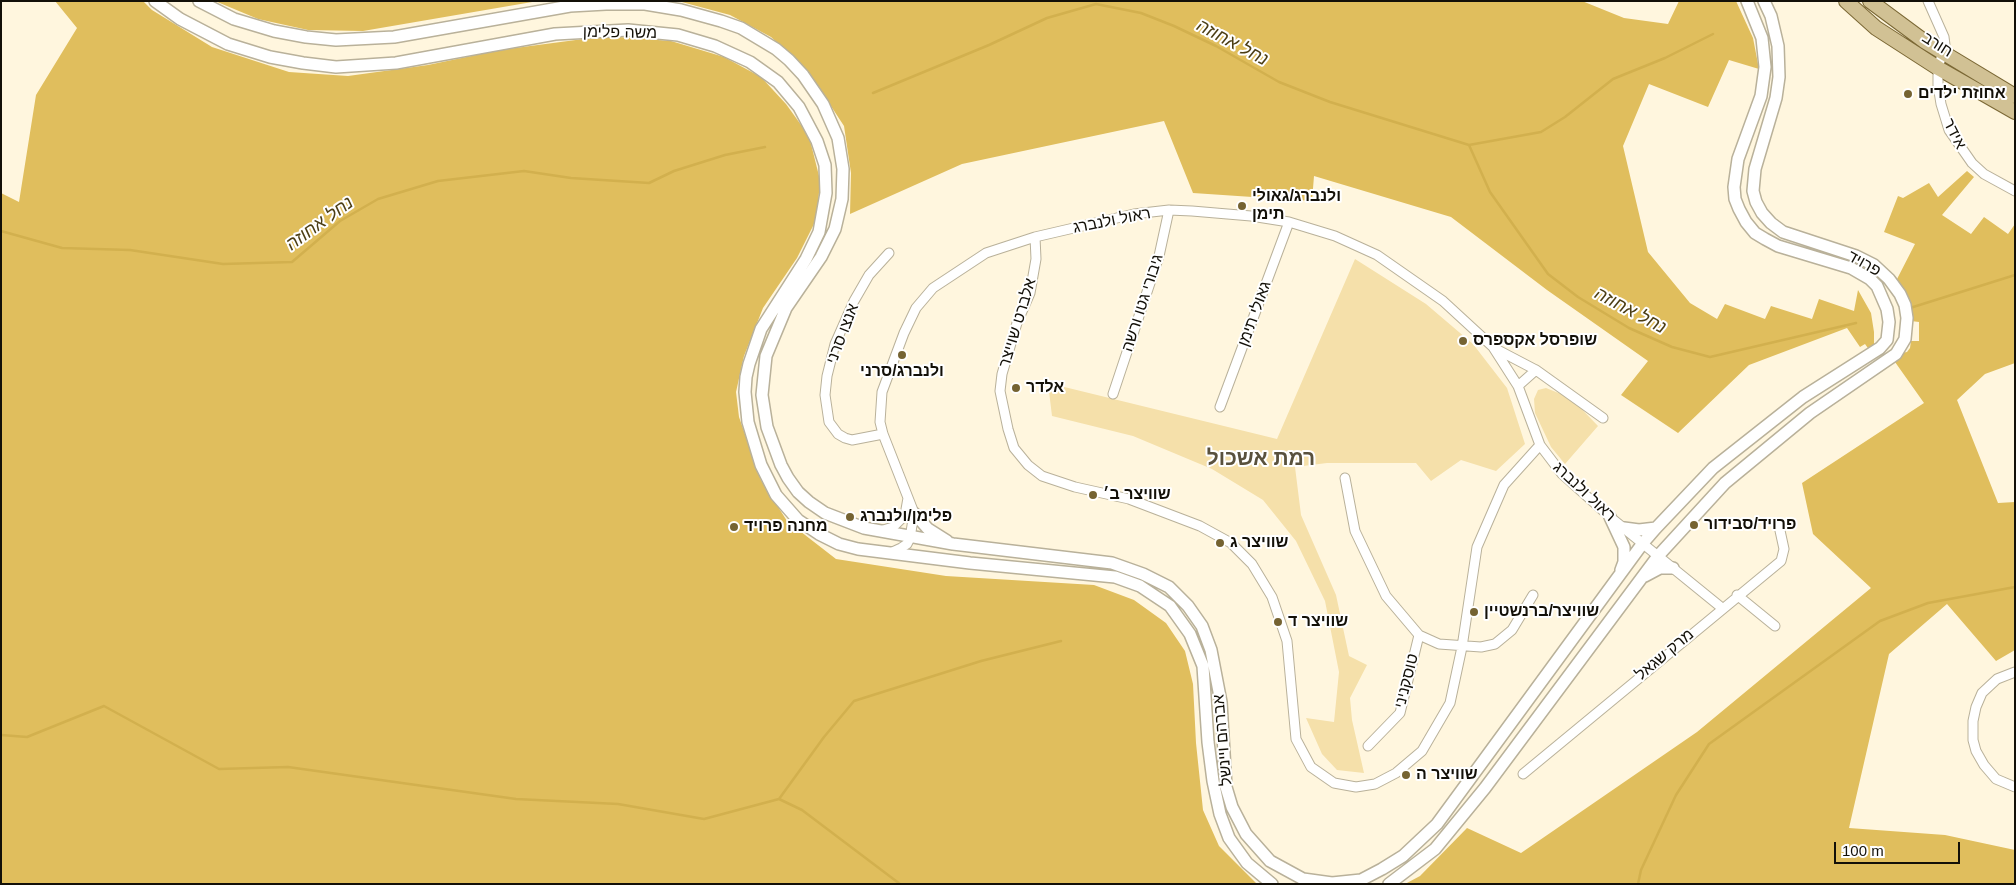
<!DOCTYPE html>
<meta charset="utf-8">
<style>
body{margin:0}
#map{position:relative;width:2016px;height:885px;overflow:hidden;background:#fff6de;font-family:Arial,sans-serif}
canvas{display:block}
.frame{position:absolute;inset:0;border:2px solid #131008;pointer-events:none}
.scale{position:absolute;left:1834px;top:842px;width:126px;height:22px;box-sizing:border-box;border:2px solid #131008;border-top:0;padding-left:6px;font-size:15px;line-height:18px;white-space:nowrap;color:#131008;-webkit-text-stroke:4px #fff;paint-order:stroke}
</style>
<div id="map">
<canvas width="2016" height="885"></canvas>
<div class="frame"></div>
<div class="scale">100 m</div>
</div>
<script>
const g = document.querySelector('canvas').getContext('2d');
g.lineJoin = 'round';
function fill(path, color) {
  g.fillStyle = color;
  g.fill(path, 'evenodd');
}
function poly(rows) {
  const path = new Path2D();
  for (const r of rows) {
    path.moveTo(r[0], r[1]);
    for (let i = 2; i < r.length; i += 2) path.lineTo(r[i], r[i + 1]);
  }
  return path;
}
function strokePath(path, color, width, dash) {
  g.strokeStyle = color;
  g.lineWidth = width;
  g.lineCap = dash ? 'butt' : 'round';
  g.setLineDash(dash || []);
  g.stroke(path);
}
function label(font, color, halo, rows, align = 'center') {
  g.font = font + ' Arial,Heebo,sans-serif';
  g.lineWidth = 4;
  g.setLineDash([]);
  g.textBaseline = 'middle';
  g.strokeStyle = halo;
  g.fillStyle = color;
  for (const [text, x, y, turn = 0] of rows) {
    g.save();
    g.translate(x, y);
    g.rotate((+turn || 0) * Math.PI / 180);
    g.textAlign = isNaN(turn) ? turn : align;
    if (halo) g.strokeText(text, 0, 0);
    g.fillText(text, 0, 0);
    g.restore();
  }
}
fill(poly([
 [1355,259,1426,304,1473,344,1507,388,1525,444,1496,471,1461,460,1431,481,1416,463,1327,463,1295,467,1301,515,1336,595,1349,656,1367,665,1350,698,1352,720,1364,773,1337,770,1322,754,1306,718,1334,722,1339,672,1325,601,1296,541,1263,500,1212,469,1133,436,1052,416,1048,383,1277,439],
 [1546,388,1571,398,1598,426,1565,464,1551,447,1535,413,1534,399,1538,390]
]), '#f5e0aa');
fill(poly([
 [55,1,143,1,152,10,212,47,289,72,348,76,428,65,500,50,606,36,671,41,724,57,761,77,786,104,809,136,820,180,817,218,797,258,763,308,744,356,736,392,739,417,761,480,787,521,836,559,946,576,1094,585,1134,600,1166,623,1185,651,1193,684,1196,743,1203,810,1219,846,1257,884,1,884,1,193,19,202,36,95,77,28],
 [215,1,538,1,363,31,308,30,258,19],
 [678,1,1582,1,1624,18,1668,24,1679,1,1736,1,1753,38,1759,69,1729,60,1708,107,1649,84,1623,146,1648,252,1690,303,1717,319,1725,304,1765,319,1771,306,1812,319,1819,299,1854,311,1858,290,1871,313,1874,332,1874,345,1870,351,1865,344,1860,347,1847,328,1749,365,1678,433,1621,395,1648,361,1547,290,1451,217,1314,176,1312,201,1193,193,1164,121,962,164,850,214,851,173,844,126,808,71,771,37,730,15],
 [1967,171,1974,177,1942,215,1971,234,1984,217,2008,234,2015,224,2015,363,1985,374,1957,400,1998,503,2015,502,2015,650,1996,661,1947,604,1889,654,1849,828,1945,835,2015,850,2015,884,1405,884,1420,876,1467,828,1521,853,1697,732,1871,588,1813,534,1802,483,1924,403,1895,362,1901,353,1907,352,1910,348,1911,341,1919,341,1919,322,1911,321,1904,298,1905,292,1896,281,1915,244,1884,232,1898,196,1903,198,1929,183,1938,197]
]), '#e0be5d');
strokePath(poly([
 [873,93,989,45,1047,18,1096,4,1141,13,1174,26,1216,46,1279,82,1330,102,1469,145,1541,132,1565,117,1613,79,1665,58,1713,34],
 [1469,145,1490,192,1548,274,1578,297,1629,328,1672,347,1710,357,1856,323],
 [1,231,62,248,130,250,223,264,292,262,340,221,378,199,438,181,524,171,571,178,649,183,674,171,725,155,765,147],
 [1910,308,2015,275],
 [1,735,27,737,104,706,219,769,288,767,516,799,618,804,704,819,779,799,802,810,900,884],
 [779,799,824,737,854,701,981,661,1061,641],
 [1638,884,1641,870,1676,795,1709,744,1880,621,1928,603,2015,587]
]), '#d2b04e', 2.5);
const minor = poly([
 [1928,1,1944,37,1945,45,1938,68,1938,85,1941,104,1949,130,1972,163,1984,174,2015,191],
 [1035,237,1036,259,1030,293,1017,323,1002,374,1000,391,1008,429,1014,448,1028,465,1042,476,1075,487,1129,499,1200,526,1231,543,1252,564,1272,597,1287,641,1296,739,1311,767,1334,783,1356,787,1375,784,1396,773,1422,751,1450,703,1462,647,1477,547,1504,485,1540,445],
 [1494,348,1536,370],
 [1518,386,1536,370,1603,418],
 [1113,394,1159,256,1169,210],
 [1220,407,1289,222],
 [883,434,852,440,845,438,838,434,829,422,825,395,827,376,835,344,854,301,869,275,889,253],
 [1345,478,1355,531,1386,596,1419,635,1439,644,1481,647,1495,644,1512,630,1533,595],
 [880,531,893,527,905,515,908,498],
 [890,553,901,548,907,544,910,538,914,513,883,434,880,422,882,392,904,333,916,308,933,288,986,253,1035,237,1134,214,1169,210,1192,211,1251,216,1289,222,1335,236,1377,255,1443,301,1493,347,1518,386,1540,445,1562,474,1610,517,1722,608],
 [1737,595,1775,626],
 [2015,672,1997,679,1982,693,1976,707,1973,721,1973,740,1976,751,1984,765,1996,779,2015,787],
 [1368,746,1400,713,1419,635],
 [1523,774,1781,561,1784,549,1779,526]
]);
const secondary = poly([
 [155,1,180,19,228,44,270,57,303,63,336,67,396,63,555,34,628,30,678,35,715,46,750,62,778,82,799,107,817,141,825,165,826,193,819,232,806,259,761,329,749,364,746,377,745,392,748,422,761,465,776,495,798,520,819,534,839,544,858,549,970,563,1115,577,1140,586,1170,606,1190,634,1203,666,1208,742,1213,781,1220,814,1229,838,1247,863,1272,884],
 [199,1,234,19,274,31,306,37,336,40,394,37,570,6,606,4,645,4,681,10,721,21,741,28,776,49,789,60,803,75,823,104,838,138,843,169,842,199,835,229,821,257,786,308,766,356,762,395,767,427,781,465,788,478,798,492,809,502,825,513,864,528,953,544,1112,563,1143,574,1169,587,1188,606,1202,626,1211,650,1221,702,1226,787,1232,807,1246,834,1270,861,1303,879,1332,883,1361,880,1382,869,1403,856,1437,824,1643,543,1656,528,1713,468,1803,397,1880,348,1887,340,1889,322,1887,309,1877,286,1870,279,1851,268,1778,246,1765,239,1755,233,1746,222,1739,209,1735,199,1734,187,1738,159,1761,96,1765,67,1762,38,1747,1],
 [914,513,928,529,947,541],
 [1610,517,1624,547,1624,562,1621,570],
 [1624,528,1639,530,1656,528],
 [1645,576,1660,568,1673,568],
 [1389,884,1435,849,1485,788,1658,556,1725,483,1810,413,1896,354,1905,339,1907,318,1905,305,1900,294,1889,279,1874,265,1856,256,1783,232,1771,223,1762,213,1756,202,1753,191,1755,169,1776,98,1779,77,1778,46,1771,16,1764,1]
]);
const primary = poly([
 [1846,1,1876,28,1938,68,2015,112],
 [1870,1,1924,41,2015,96]
]);
strokePath(minor, '#b9b19a', 11);
strokePath(secondary, '#b9b19a', 14);
strokePath(primary, '#7b6835', 16);
strokePath(minor, '#fff', 9);
strokePath(secondary, '#fff', 11);
strokePath(primary, '#d1c194', 14);
for (const [x, y, r, color] of [
 [1908,94,5,"#756332"],
 [1242,206,5,"#756332"],
 [1463,341,5,"#756332"],
 [902,355,5,"#756332"],
 [1016,388,5,"#756332"],
 [1093,495,5,"#756332"],
 [850,517,5,"#756332"],
 [1694,525,5,"#756332"],
 [734,527,5,"#756332"],
 [1220,543,5,"#756332"],
 [1474,612,5,"#756332"],
 [1278,622,5,"#756332"],
 [1406,775,5,"#756332"]
]) {
  const dot = new Path2D();
  dot.arc(x, y, r, 0, 2 * Math.PI);
  g.fillStyle = color;
  g.fill(dot);
  strokePath(dot, '#fff', 2);
}
label('16px', '#131008', '#fff', [
 ["משה פלימן",620,33,1],
 ["חורב",1937,45,32],
 ["אידר",1954,134,63],
 ["ראול ולנברג",1112,221,-11],
 ["פרויד",1864,264,29],
 ["גיבורי גטו ורשה",1143,303,-72],
 ["גאולי תימן",1255,314,-70],
 ["אלברט שוייצר",1018,323,-73],
 ["אנצו סרני",843,334,-69],
 ["ראול ולנברג",1584,492,43],
 ["מרק שגאל",1665,655,-40],
 ["טוסקניני",1407,681,-76],
 ["אברהם ויינשל",1223,740,-95]
]);
label('bold 16px', '#131008', '#fff', [
 ["אחוזת ילדים",1918,94],
 ["ולנברג/גאולי",1252,197],
 ["תימן",1252,215],
 ["שופרסל אקספרס",1473,341],
 ["ולנברג/סרני",902,372,"center"],
 ["אלדר",1026,388],
 ["שוויצר ב׳",1103,495],
 ["פלימן/ולנברג",860,517],
 ["פרויד/סבידור",1704,525],
 ["מחנה פרויד",744,527],
 ["שוויצר ג",1230,543],
 ["שוויצר/ברנשטיין",1484,612],
 ["שוויצר ד",1288,622],
 ["שוויצר ה",1416,775]
], 'left');
label('italic 18px', '#4c3e15', '#fff', [
 ["נחל אחוזה",1232,43,28],
 ["נחל אחוזה",320,224,-36],
 ["נחל אחוזה",1630,311,28]
]);
label('bold 21px', '#59513d', '#fff', [
 ["רמת אשכול",1261,459]
]);
</script>
